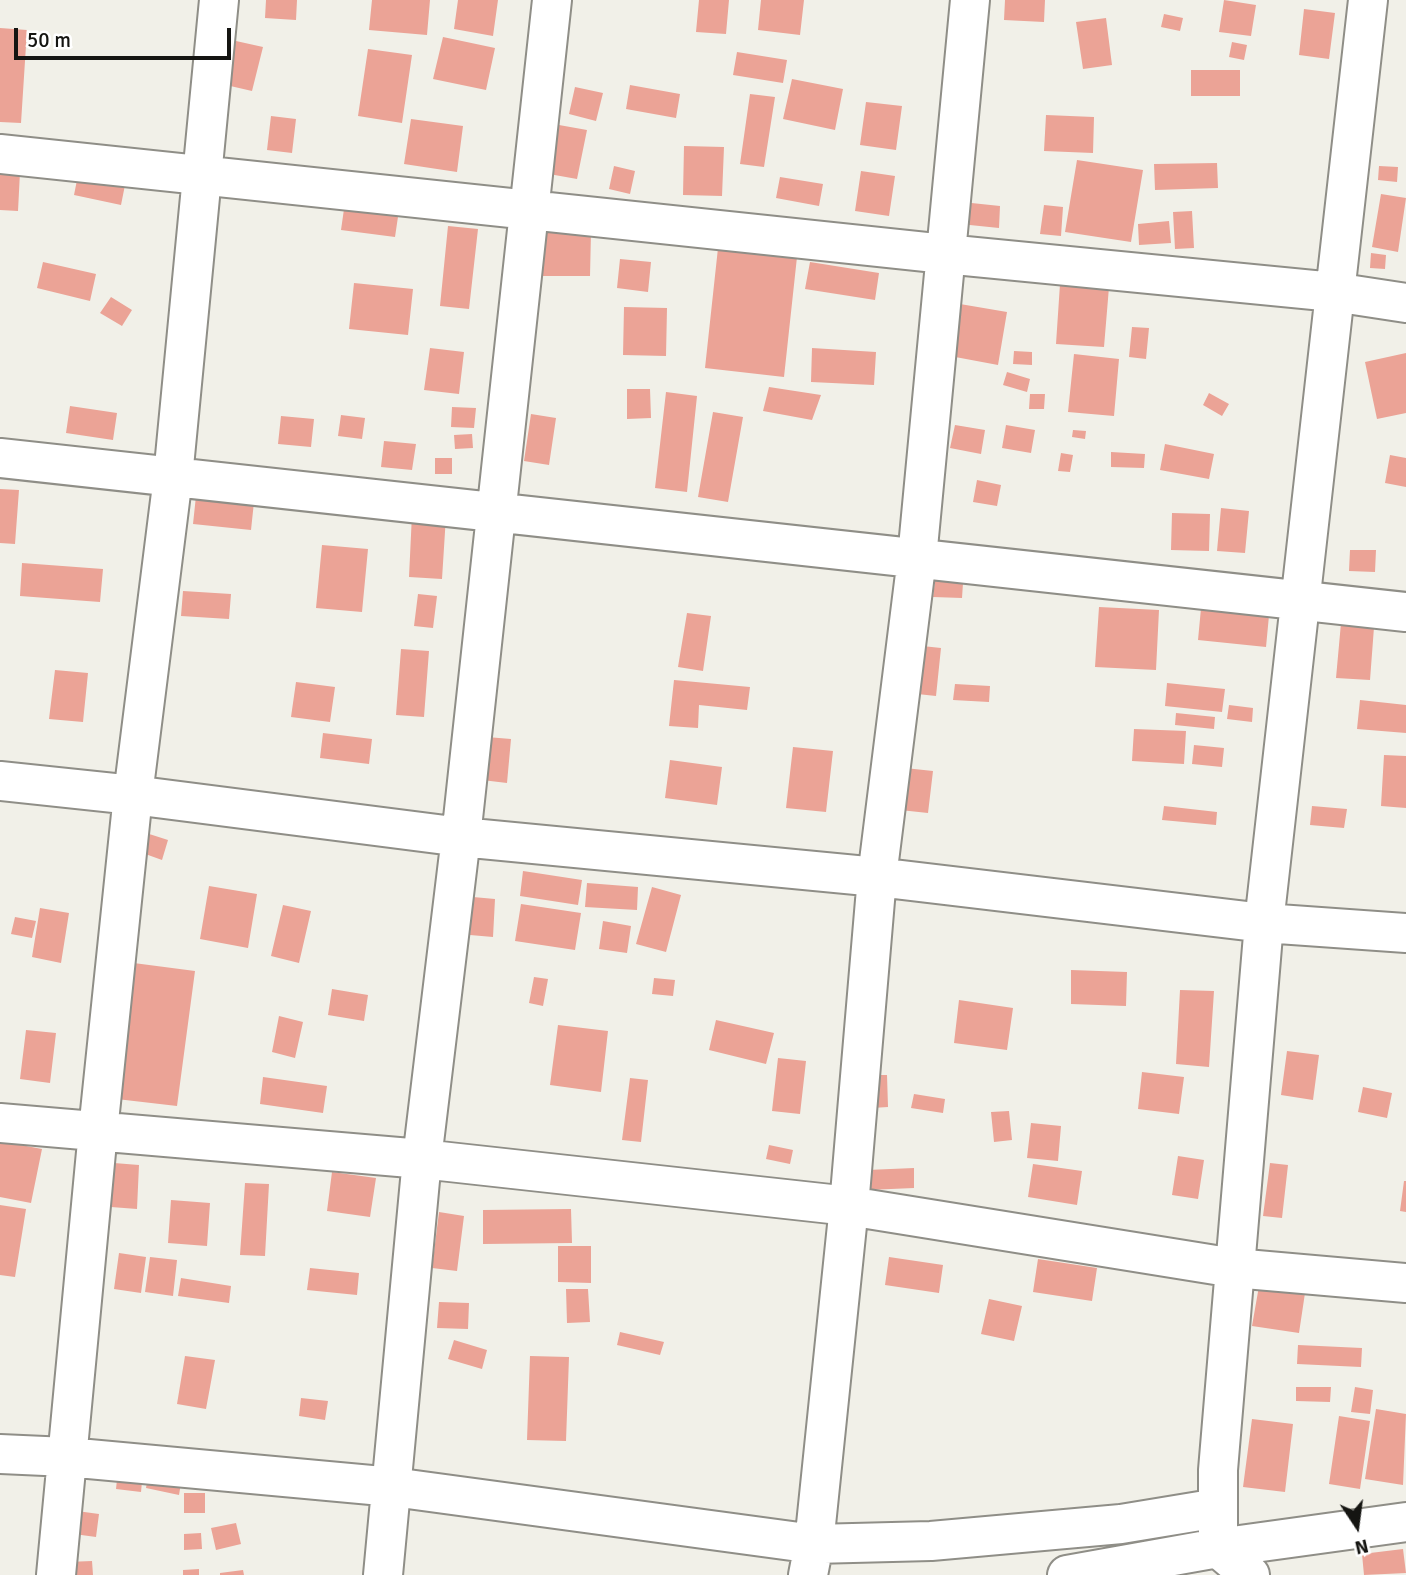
<!DOCTYPE html>
<style>
body{margin:0}
#map{position:relative;width:1406px;height:1575px;overflow:hidden;background:#f1f0e8;font-family:Signika,sans-serif}
canvas{display:block}
.north{position:absolute;left:1322px;top:1491px;width:70px;height:70px;-webkit-text-stroke:5px #fff;paint-order:stroke;rotate:167deg;font-size:19px;font-weight:700;line-height:28px;text-align:center;color:#151512}
.north::after{content:'';display:block;margin:auto;width:24px;height:32px;background:#151512;clip-path:polygon(50% 0,100% 100%,50% 72%,0 100%)}
.scale{position:absolute;left:14px;top:28px;width:217px;height:32px;box-sizing:border-box;border:4px solid #151512;border-top:0;padding-left:9px;font-size:21px;line-height:24px;white-space:nowrap;color:#151512;-webkit-text-stroke:5px #fff;paint-order:stroke}
</style>
<div id="map">
<canvas width="1406" height="1575"></canvas>
<div class="north">N</div>
<div class="scale">50 m</div>
</div>
<script>
const g = document.querySelector('canvas').getContext('2d');
g.lineJoin = 'round';
function fill(path, color) {
  g.fillStyle = color;
  g.fill(path, 'evenodd');
}
function poly(rows) {
  const path = new Path2D();
  for (const r of rows) {
    path.moveTo(r[0], r[1]);
    for (let i = 2; i < r.length; i += 2) path.lineTo(r[i], r[i + 1]);
  }
  return path;
}
function strokePath(path, color, width, dash) {
  g.strokeStyle = color;
  g.lineWidth = width;
  g.lineCap = dash ? 'butt' : 'round';
  g.setLineDash(dash || []);
  g.stroke(path);
}
fill(poly([
 [266,0,297,0,296,20,265,18],
 [372,0,430,0,427,35,369,30],
 [458,0,498,0,493,36,454,29],
 [699,0,729,0,726,34,696,32],
 [761,0,804,0,800,35,758,30],
 [1005,0,1045,0,1044,22,1004,20],
 [1224,0,1256,5,1251,36,1219,32],
 [1304,9,1335,13,1329,59,1299,55],
 [1164,14,1183,18,1180,31,1161,27],
 [1106,18,1112,65,1083,69,1076,22],
 [0,28,27,30,21,123,0,122],
 [443,37,495,48,486,90,433,79],
 [236,41,263,47,252,91,226,85],
 [1232,42,1247,45,1244,60,1229,57],
 [368,49,412,55,402,123,358,116],
 [737,52,787,60,783,83,733,75],
 [1191,70,1240,70,1240,96,1191,96],
 [792,79,843,89,835,130,783,119],
 [630,85,680,94,676,118,626,109],
 [575,87,603,93,596,121,569,114],
 [750,94,775,97,764,167,740,164],
 [866,102,902,106,896,150,860,145],
 [1046,115,1094,117,1093,153,1044,151],
 [271,116,296,119,292,153,267,150],
 [411,119,463,126,457,172,404,164],
 [559,125,587,130,577,179,549,174],
 [684,146,724,147,722,196,683,195],
 [1077,160,1143,170,1131,242,1065,232],
 [1217,163,1218,188,1155,190,1154,164],
 [614,166,635,171,630,194,609,189],
 [1379,166,1398,167,1397,182,1378,180],
 [79,170,126,180,121,205,74,195],
 [0,171,20,172,18,211,0,210],
 [861,171,895,176,889,216,855,211],
 [780,177,823,184,819,206,776,198],
 [1381,194,1406,198,1398,252,1372,247],
 [345,202,399,210,395,237,341,230],
 [962,202,1000,206,999,228,960,224],
 [1044,205,1063,207,1061,236,1040,234],
 [1192,211,1194,248,1175,249,1173,212],
 [1169,221,1171,243,1139,245,1138,224],
 [448,226,478,229,469,309,440,306],
 [542,231,591,232,590,276,541,276],
 [718,248,797,257,784,377,705,368],
 [1371,253,1386,255,1385,269,1370,268],
 [620,259,651,262,648,292,617,288],
 [43,262,96,274,90,301,37,288],
 [810,262,879,273,875,300,805,289],
 [354,283,413,289,408,335,349,329],
 [1060,284,1109,287,1104,347,1056,344],
 [111,297,132,310,122,326,100,313],
 [960,304,1007,312,998,365,950,356],
 [624,307,667,308,666,356,623,355],
 [1132,327,1149,328,1146,359,1129,357],
 [430,348,464,352,459,394,424,390],
 [812,348,876,352,874,385,811,382],
 [1014,351,1032,352,1032,365,1013,364],
 [1406,353,1406,413,1377,419,1365,362],
 [1074,354,1119,359,1114,416,1068,412],
 [1007,372,1030,379,1027,392,1003,385],
 [769,387,821,395,812,420,763,411],
 [627,389,650,389,651,418,627,419],
 [666,392,697,396,687,492,655,488],
 [1209,393,1229,404,1222,416,1203,405],
 [1030,394,1045,394,1044,409,1029,409],
 [70,406,117,413,113,440,66,433],
 [452,407,476,408,474,428,451,427],
 [713,412,743,417,728,502,698,497],
 [531,414,556,418,549,465,524,461],
 [341,415,365,418,362,439,338,436],
 [281,416,314,419,311,447,278,444],
 [955,425,985,430,981,454,950,448],
 [1006,425,1035,430,1031,453,1002,448],
 [1073,430,1086,431,1085,439,1072,437],
 [472,434,473,448,455,449,454,435],
 [384,441,416,444,412,470,381,467],
 [1165,444,1214,454,1209,479,1160,470],
 [1111,452,1145,454,1144,468,1111,467],
 [1061,453,1073,455,1070,472,1058,471],
 [1390,455,1406,458,1406,487,1385,483],
 [435,458,452,458,452,474,435,474],
 [977,480,1001,485,997,506,973,502],
 [0,489,19,490,15,544,0,543],
 [196,496,254,502,251,530,193,524],
 [1221,508,1249,511,1245,553,1217,551],
 [1172,513,1210,514,1209,551,1171,550],
 [412,514,446,516,442,579,409,577],
 [322,545,368,549,362,612,316,608],
 [1350,550,1376,550,1375,572,1349,571],
 [22,563,103,569,100,602,20,596],
 [935,581,963,583,962,598,933,597],
 [183,591,231,594,229,619,181,616],
 [418,594,437,596,433,628,414,626],
 [1202,598,1270,605,1266,647,1198,640],
 [1099,607,1159,610,1156,670,1095,667],
 [1342,612,1375,614,1370,680,1336,678],
 [687,613,711,616,703,671,678,667],
 [913,645,941,648,936,696,908,693],
 [401,649,429,651,424,717,396,715],
 [55,670,88,673,83,722,49,719],
 [674,680,750,687,747,710,699,705,698,728,669,726],
 [296,682,335,687,330,722,291,717],
 [1167,683,1225,689,1222,712,1165,706],
 [955,684,990,686,989,702,953,700],
 [1360,700,1406,705,1406,733,1357,729],
 [1229,705,1253,708,1252,722,1227,719],
 [1176,713,1215,717,1214,729,1175,725],
 [1134,729,1186,731,1184,764,1132,761],
 [323,733,372,739,369,764,320,758],
 [487,737,511,739,507,783,482,780],
 [1194,745,1224,748,1222,767,1192,764],
 [793,747,833,751,826,812,786,808],
 [1384,755,1406,756,1406,808,1381,806],
 [670,760,722,767,717,805,665,798],
 [905,768,933,771,928,813,900,810],
 [1164,806,1217,812,1216,825,1162,820],
 [1312,806,1347,809,1344,828,1310,825],
 [143,832,168,840,162,860,137,851],
 [523,871,582,880,578,905,520,896],
 [587,883,638,887,637,910,585,907],
 [209,886,257,894,248,948,200,939],
 [652,887,681,895,666,952,636,944],
 [473,897,495,899,493,937,470,935],
 [521,904,581,913,575,950,515,941],
 [283,905,311,911,299,963,271,956],
 [40,908,69,913,61,963,32,957],
 [15,917,36,921,32,938,11,934],
 [603,921,631,926,627,953,599,949],
 [126,962,195,971,177,1106,108,1098],
 [1071,970,1127,972,1126,1006,1071,1004],
 [534,977,548,979,543,1006,529,1003],
 [654,978,675,980,673,996,652,994],
 [332,989,368,995,364,1021,328,1015],
 [1180,990,1214,991,1209,1067,1176,1064],
 [959,1000,1013,1008,1007,1050,954,1043],
 [279,1016,303,1022,295,1058,272,1052],
 [716,1020,774,1033,766,1064,709,1050],
 [558,1025,608,1031,601,1092,550,1085],
 [26,1030,56,1033,50,1083,20,1079],
 [1287,1051,1319,1055,1313,1100,1281,1095],
 [778,1058,806,1061,800,1114,772,1111],
 [1142,1072,1184,1077,1179,1114,1138,1109],
 [870,1075,887,1075,888,1107,872,1108],
 [263,1077,327,1086,323,1113,260,1104],
 [630,1078,648,1080,641,1142,622,1140],
 [1363,1087,1392,1093,1387,1118,1358,1112],
 [914,1094,945,1099,943,1113,911,1108],
 [1009,1111,1012,1140,994,1142,991,1112],
 [1031,1123,1061,1126,1058,1161,1027,1158],
 [0,1141,42,1149,31,1203,0,1197],
 [769,1145,793,1150,790,1164,766,1159],
 [1178,1156,1204,1160,1198,1199,1172,1195],
 [114,1163,139,1165,137,1209,111,1207],
 [1270,1163,1288,1165,1282,1218,1263,1216],
 [1033,1164,1082,1171,1077,1205,1028,1197],
 [914,1168,914,1188,868,1190,867,1170],
 [332,1172,376,1178,370,1217,327,1211],
 [1404,1181,1406,1181,1406,1212,1400,1211],
 [245,1183,269,1184,265,1256,240,1255],
 [171,1200,210,1203,207,1246,168,1243],
 [0,1205,26,1209,15,1277,0,1275],
 [571,1209,572,1243,483,1244,483,1210],
 [439,1212,464,1216,457,1271,432,1268],
 [558,1246,591,1246,591,1283,558,1282],
 [119,1253,146,1257,141,1293,114,1289],
 [150,1257,177,1260,173,1296,145,1292],
 [889,1257,943,1265,939,1293,885,1285],
 [1038,1259,1097,1268,1092,1301,1033,1292],
 [310,1268,359,1273,357,1295,307,1290],
 [181,1278,231,1286,229,1303,178,1296],
 [1259,1286,1305,1293,1299,1333,1252,1326],
 [566,1289,588,1289,590,1322,567,1323],
 [989,1299,1022,1306,1014,1341,981,1334],
 [439,1302,469,1303,468,1329,437,1328],
 [620,1332,664,1342,660,1355,617,1345],
 [454,1340,487,1350,482,1369,448,1359],
 [1298,1345,1362,1348,1361,1367,1297,1364],
 [185,1356,215,1360,206,1409,177,1404],
 [530,1356,569,1357,566,1441,527,1440],
 [1296,1387,1331,1387,1330,1402,1296,1401],
 [1355,1387,1373,1390,1370,1414,1351,1412],
 [301,1398,328,1401,325,1420,299,1416],
 [1376,1409,1406,1414,1403,1485,1365,1479],
 [1339,1416,1370,1421,1360,1489,1329,1484],
 [1252,1419,1293,1424,1285,1492,1243,1487],
 [118,1470,143,1472,141,1492,116,1489],
 [149,1471,182,1477,179,1495,146,1488],
 [184,1493,205,1493,205,1513,184,1513],
 [77,1511,99,1514,96,1537,74,1534],
 [236,1523,241,1544,216,1550,211,1528],
 [201,1533,202,1549,184,1550,184,1534],
 [1403,1549,1406,1573,1364,1575,1362,1554],
 [92,1561,93,1575,68,1575,67,1562],
 [199,1569,199,1575,183,1575,183,1570],
 [243,1570,244,1575,220,1575,220,1573]
]), '#eba396');
const minor = poly([
 [0,154,945,254,1334,292,1406,303],
 [0,458,1406,612],
 [0,781,133,795,461,837,877,877,1264,923,1406,933],
 [0,1123,422,1159,849,1206,1234,1268,1406,1283],
 [0,1454,67,1457,393,1487,814,1544,931,1541,1121,1524,1218,1508],
 [56,1575,98,1131,133,795,173,477,219,0],
 [383,1575,422,1159,461,837,552,0],
 [808,1575,814,1544,849,1206,877,877,917,558,970,0],
 [1067,1575,1218,1548,1406,1522],
 [1250,1575,1218,1548,1218,1470,1264,923,1368,0]
]);
strokePath(minor, '#8f8e87', 42);
strokePath(minor, '#fff', 38);
</script>
